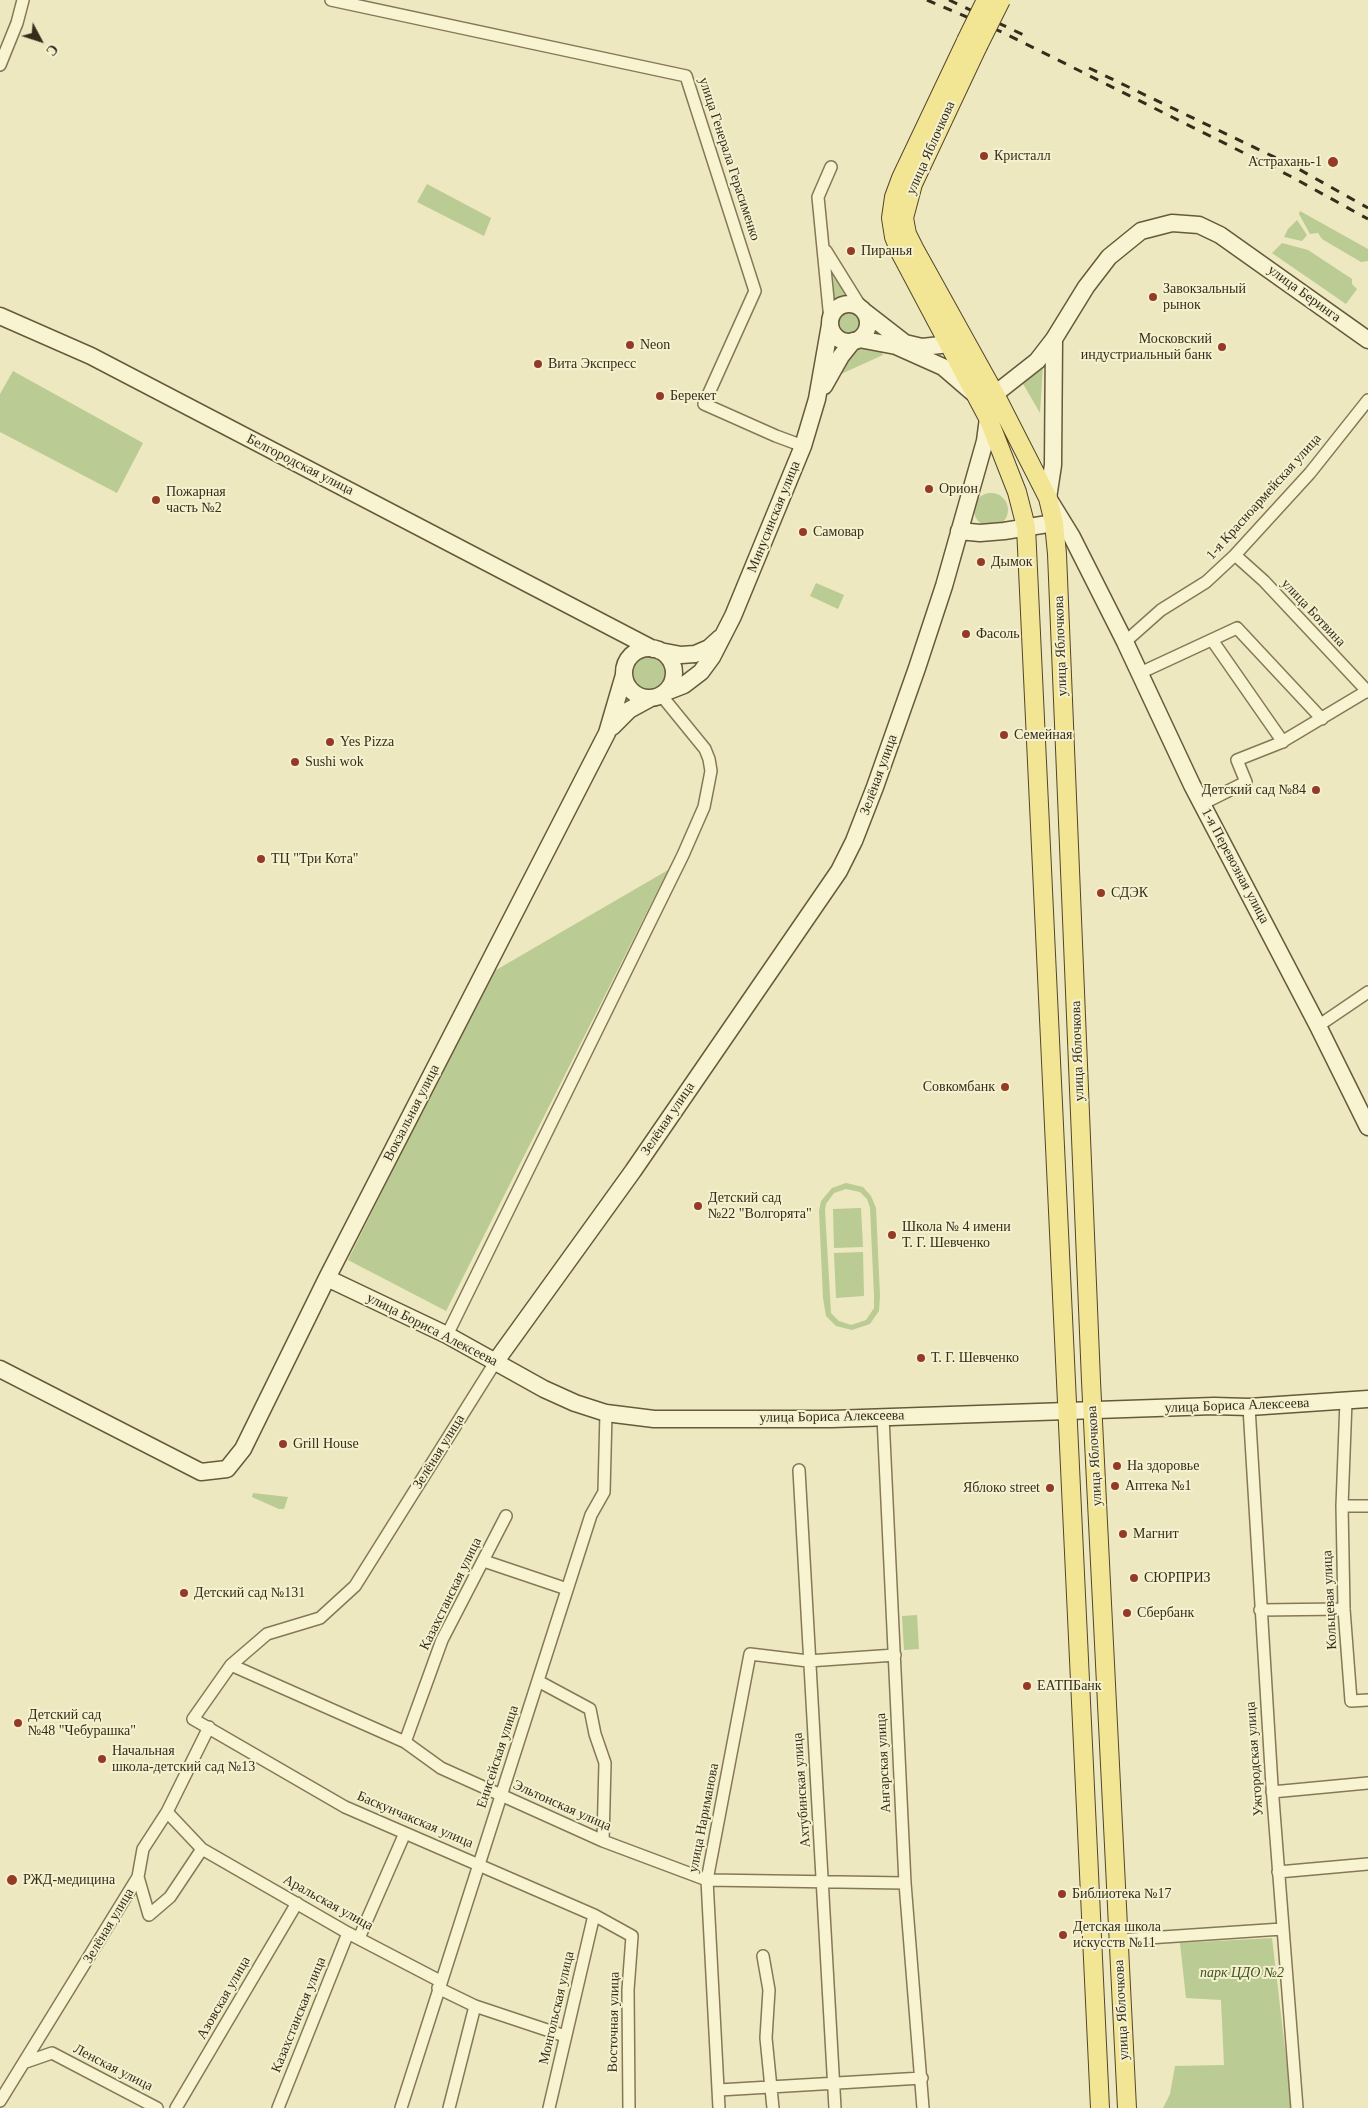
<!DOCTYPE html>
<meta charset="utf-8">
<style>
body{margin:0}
#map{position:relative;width:1368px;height:2108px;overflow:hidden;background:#ede8bf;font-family:Georgia,serif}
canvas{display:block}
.north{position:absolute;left:15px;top:15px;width:50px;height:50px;-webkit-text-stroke:4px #f5f1ce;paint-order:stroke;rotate:130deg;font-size:14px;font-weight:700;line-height:20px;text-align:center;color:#352d1c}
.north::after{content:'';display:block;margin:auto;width:18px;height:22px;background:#352d1c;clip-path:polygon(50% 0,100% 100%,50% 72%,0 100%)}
</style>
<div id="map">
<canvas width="1368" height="2108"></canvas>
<div class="north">С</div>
</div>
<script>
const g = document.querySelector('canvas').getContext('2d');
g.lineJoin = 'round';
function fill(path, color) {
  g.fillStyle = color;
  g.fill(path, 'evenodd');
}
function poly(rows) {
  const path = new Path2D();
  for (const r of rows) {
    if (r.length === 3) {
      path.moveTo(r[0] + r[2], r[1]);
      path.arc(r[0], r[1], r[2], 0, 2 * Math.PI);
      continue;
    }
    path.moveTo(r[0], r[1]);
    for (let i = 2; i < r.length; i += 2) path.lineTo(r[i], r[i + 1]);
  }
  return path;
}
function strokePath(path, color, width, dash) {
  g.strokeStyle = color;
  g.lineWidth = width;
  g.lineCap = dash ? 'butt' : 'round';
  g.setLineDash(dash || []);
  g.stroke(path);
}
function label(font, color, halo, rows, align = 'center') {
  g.font = font + ' Georgia,serif';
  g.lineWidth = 4;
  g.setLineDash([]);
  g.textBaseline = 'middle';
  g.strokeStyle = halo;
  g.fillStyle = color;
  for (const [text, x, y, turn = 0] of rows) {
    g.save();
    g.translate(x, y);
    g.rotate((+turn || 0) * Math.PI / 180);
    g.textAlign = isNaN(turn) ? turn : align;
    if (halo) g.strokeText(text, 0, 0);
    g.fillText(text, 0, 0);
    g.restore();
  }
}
fill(poly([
 [427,184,491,218,484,236,417,202],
 [1300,211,1368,249,1368,261,1361,262,1322,239,1318,233,1310,234,1299,214],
 [1297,220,1307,235,1302,241,1284,237,1288,229],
 [1282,243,1308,250,1352,279,1352,284,1357,289,1346,304,1272,253],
 [833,271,853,300,840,302,834,307],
 [850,322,12],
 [866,347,881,351,883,355,841,374,845,362,857,351],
 [1043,364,1040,413,1022,382],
 [13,371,143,443,117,493,0,432,0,394],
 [991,510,17],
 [816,583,844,595,838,609,810,596],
 [649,673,18],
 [668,870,446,1311,348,1260,491,973],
 [846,1183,863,1187,871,1196,876,1208,880,1296,879,1311,870,1324,852,1330,836,1326,826,1316,823,1298,819,1211,821,1201,832,1188],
 [846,1189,860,1192,867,1199,870,1208,874,1296,874,1308,866,1320,851,1325,839,1321,831,1313,825,1210,826,1204,834,1193],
 [861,1208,863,1247,834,1248,833,1209],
 [863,1252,864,1296,836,1298,834,1253],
 [253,1493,288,1497,284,1509,279,1509,252,1497],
 [917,1615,919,1649,904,1650,902,1616],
 [1272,1938,1292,2108,1163,2108,1170,2094,1175,2066,1224,2065,1221,2000,1186,1998,1180,1943]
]), '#bacb93');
const street = poly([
 [331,0,686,76,755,291,704,404,776,436,803,446],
 [0,65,17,23,23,0],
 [826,251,862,309],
 [830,320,818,197,831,167],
 [1235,555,1264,581,1368,692],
 [1212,640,1283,742],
 [1125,642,1161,610,1206,582,1235,555,1310,473,1368,400],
 [1140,673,1237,628,1322,719],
 [1202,804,1246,782,1237,760,1280,743,1367,691],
 [1318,1026,1368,992],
 [447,1335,683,855,704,807,711,771,709,759,705,749,661,695],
 [496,1361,355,1586,320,1618,267,1634,231,1665,193,1719,345,1807,594,1915,632,1936,628,1990,629,2108],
 [1249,1407,1272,1786,1297,2108],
 [883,1417,905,1883,923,2108],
 [799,1470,835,2108],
 [1342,1506,1346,1401],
 [1368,1506,1342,1506,1344,1609,1351,1701,1368,1700],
 [484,1561,567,1589],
 [1260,1610,1344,1609],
 [231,1665,405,1742,441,1768,603,1841,707,1880,905,1883],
 [538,1681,590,1709,595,1734,605,1763,603,1841],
 [405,1742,442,1640,506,1516],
 [1272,1792,1368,1783],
 [202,1849,348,1933,440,1981],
 [1278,1872,1368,1864],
 [138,1877,143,1849,167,1812],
 [359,1938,405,1833],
 [1118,1940,1282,1929],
 [763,1956,769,1990,766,2038,773,2108],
 [438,1988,475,2006,565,2036],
 [26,2062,52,2053,157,2108],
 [719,2090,922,2078],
 [0,2101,138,1877,149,1915,170,1897,202,1849,167,1812,209,1727],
 [176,2108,297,1903],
 [278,2108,348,1933],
 [401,2108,591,1515,604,1492,606,1413],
 [449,2108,475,2006],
 [549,2108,594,1915],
 [719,2108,707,1880,750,1654,808,1661,895,1655]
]);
const secondary = poly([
 [849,323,19],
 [865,312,905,343,922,347,950,344],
 [0,316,91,356,653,649],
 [859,339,896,346,943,367,972,392],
 [1054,339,1053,465,1048,498,1072,537,1125,642,1192,785,1318,1026,1368,1127],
 [824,386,841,356,853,341],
 [995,394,1037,361,1054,339,1086,287,1109,257,1141,231,1172,223,1199,225,1220,235,1368,340],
 [959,531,980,533,1004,531,1054,523],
 [649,673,25],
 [660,651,681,655,695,654,709,648,720,638],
 [666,692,684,685,701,672,712,657,733,616,803,446,817,399,830,325],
 [612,727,629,710,651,698],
 [327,1278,447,1335,544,1389,575,1403,606,1413,654,1419,832,1419,1214,1406,1249,1407,1368,1399],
 [496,1361,633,1171,839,871,854,841,875,787,917,668,944,586,985,441,988,418],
 [0,1369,201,1472,227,1469,243,1449,327,1278,607,733,624,675]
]);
const primary = poly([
 [966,41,901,178,894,197,891,218,894,237,901,254,988,418,1017,492,1026,527,1100,2108],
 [978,46,913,184,904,218,907,234,914,248,995,394,1048,498,1054,523,1057,554,1091,1381,1127,2108]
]);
strokePath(street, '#867857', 14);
strokePath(secondary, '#67593b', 19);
strokePath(primary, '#53452c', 20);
strokePath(street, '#f8f4d1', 11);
strokePath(secondary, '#f8f4d1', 16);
strokePath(primary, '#f2e695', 18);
strokePath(poly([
 [927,0,1004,33,1290,176,1368,219],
 [949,0,1026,36],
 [1089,68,1295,167,1368,208]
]), '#352d1c', 3, [9, 9]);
const primaryBridge = poly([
 [966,41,986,0],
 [978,46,1001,0]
]);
strokePath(primaryBridge, '#53452c', 20, []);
strokePath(primaryBridge, '#f2e695', 18);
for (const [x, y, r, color] of [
 [984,156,5,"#943b28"],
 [1333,162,6,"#943b28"],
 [851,251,5,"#943b28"],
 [1153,297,5,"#943b28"],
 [630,345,5,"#943b28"],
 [1222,347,5,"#943b28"],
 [538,364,5,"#943b28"],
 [660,396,5,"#943b28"],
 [929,489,5,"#943b28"],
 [156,500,5,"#943b28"],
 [803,532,5,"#943b28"],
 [981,562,5,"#943b28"],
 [966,634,5,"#943b28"],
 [1004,735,5,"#943b28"],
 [330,742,5,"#943b28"],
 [295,762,5,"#943b28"],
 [1316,790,5,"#943b28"],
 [261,859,5,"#943b28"],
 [1101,893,5,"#943b28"],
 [1005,1087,5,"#943b28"],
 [698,1206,5,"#943b28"],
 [892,1235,5,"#943b28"],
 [921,1358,5,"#943b28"],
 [283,1444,5,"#943b28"],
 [1117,1466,5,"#943b28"],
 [1115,1486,5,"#943b28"],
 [1050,1488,5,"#943b28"],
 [1123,1534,5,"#943b28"],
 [1134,1578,5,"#943b28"],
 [184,1593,5,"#943b28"],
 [1127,1613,5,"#943b28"],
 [1027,1686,5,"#943b28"],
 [18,1723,5,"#943b28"],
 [102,1759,5,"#943b28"],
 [12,1880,6,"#943b28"],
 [1062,1894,5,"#943b28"],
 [1063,1935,5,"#943b28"]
]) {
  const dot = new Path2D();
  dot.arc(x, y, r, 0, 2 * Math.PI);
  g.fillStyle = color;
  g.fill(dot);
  strokePath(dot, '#f5f1ce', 2);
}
label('14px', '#352d1c', '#f5f1ce', [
 ["улица Яблочкова",931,148,-66],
 ["улица Генерала Герасименко",729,159,72],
 ["улица Беринга",1304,294,36],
 ["Белгородская улица",300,465,27],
 ["1-я Красноармейская улица",1264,497,-48],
 ["Минусинская улица",774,517,-68],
 ["улица Ботвина",1313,613,47],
 ["улица Яблочкова",1061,646,-92],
 ["Зелёная улица",879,775,-70],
 ["1-я Перевозная улица",1235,866,62],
 ["улица Яблочкова",1078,1051,-92],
 ["Вокзальная улица",412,1113,-63],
 ["Зелёная улица",668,1119,-56],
 ["улица Бориса Алексеева",432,1330,27],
 ["улица Бориса Алексеева",1237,1406,-2],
 ["улица Бориса Алексеева",832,1417,-1],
 ["Зелёная улица",439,1452,-58],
 ["улица Яблочкова",1095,1456,-93],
 ["Казахстанская улица",451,1594,-64],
 ["Кольцевая улица",1330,1600,-93],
 ["Енисейская улица",498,1757,-72],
 ["Ужгородская улица",1255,1759,-94],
 ["Ангарская улица",884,1763,-93],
 ["Ахтубинская улица",802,1790,-94],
 ["Эльтонская улица",562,1806,24],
 ["улица Нариманова",704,1818,-79],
 ["Баскунчакская улица",415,1820,23],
 ["Аральская улица",328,1903,29],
 ["Зелёная улица",109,1926,-59],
 ["Азовская улица",224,1998,-60],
 ["Монгольская улица",557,2008,-77],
 ["улица Яблочкова",1122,2010,-93],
 ["Казахстанская улица",299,2015,-68],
 ["Восточная улица",614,2022,-89],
 ["Ленская улица",113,2068,27]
]);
label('14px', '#352d1c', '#f5f1ce', [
 ["Кристалл",994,156],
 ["Астрахань-1",1322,162,"right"],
 ["Пиранья",861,251],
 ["Завокзальный",1163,289],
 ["рынок",1163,305],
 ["Московский",1212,339,"right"],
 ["индустриальный банк",1212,355,"right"],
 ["Neon",640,345],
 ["Вита Экспресс",548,364],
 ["Берекет",670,396],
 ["Орион",939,489],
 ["Пожарная",166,492],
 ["часть №2",166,508],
 ["Самовар",813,532],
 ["Дымок",991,562],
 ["Фасоль",976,634],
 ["Семейная",1014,735],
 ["Yes Pizza",340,742],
 ["Sushi wok",305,762],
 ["Детский сад №84",1306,790,"right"],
 ["ТЦ \"Три Кота\"",271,859],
 ["СДЭК",1111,893],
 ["Совкомбанк",995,1087,"right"],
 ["Детский сад",708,1198],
 ["№22 \"Волгорята\"",708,1214],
 ["Школа № 4 имени",902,1227],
 ["Т. Г. Шевченко",902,1243],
 ["Т. Г. Шевченко",931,1358],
 ["Grill House",293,1444],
 ["На здоровье",1127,1466],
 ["Аптека №1",1125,1486],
 ["Яблоко street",1040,1488,"right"],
 ["Магнит",1133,1534],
 ["СЮРПРИЗ",1144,1578],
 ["Детский сад №131",194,1593],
 ["Сбербанк",1137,1613],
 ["ЕАТПБанк",1037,1686],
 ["Детский сад",28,1715],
 ["№48 \"Чебурашка\"",28,1731],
 ["Начальная",112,1751],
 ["школа-детский сад №13",112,1767],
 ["РЖД-медицина",23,1880],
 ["Библиотека №17",1072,1894],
 ["Детская школа",1073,1927],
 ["искусств №11",1073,1943]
], 'left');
label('italic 14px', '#3d5122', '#f5f1ce', [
 ["парк ЦДО №2",1242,1973]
]);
</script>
